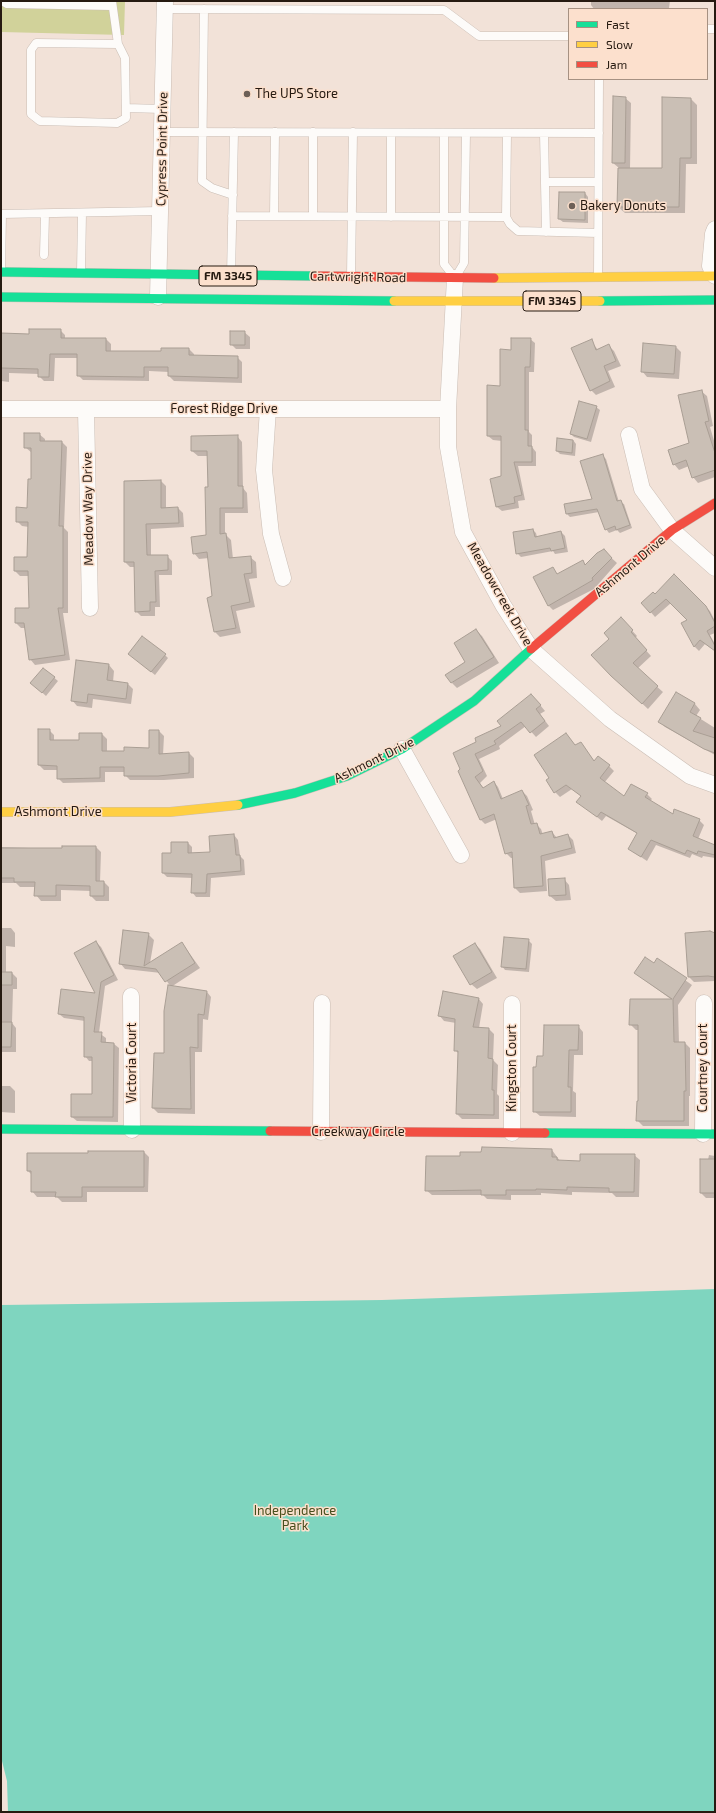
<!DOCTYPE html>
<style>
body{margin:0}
#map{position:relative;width:716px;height:1813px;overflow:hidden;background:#f2e2d8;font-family:"Exo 2",sans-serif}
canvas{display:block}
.frame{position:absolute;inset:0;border:2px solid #261a11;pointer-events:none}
.legend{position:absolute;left:568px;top:8px;width:140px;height:72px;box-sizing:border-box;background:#fce0cd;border:1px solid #a69182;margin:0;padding:5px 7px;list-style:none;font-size:12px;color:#261a11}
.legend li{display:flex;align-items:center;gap:8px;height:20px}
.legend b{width:20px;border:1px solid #a69182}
</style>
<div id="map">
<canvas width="716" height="1813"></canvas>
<div class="frame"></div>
<ul class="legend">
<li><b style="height:5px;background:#16e098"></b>Fast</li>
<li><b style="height:5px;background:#ffcf43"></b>Slow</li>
<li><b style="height:5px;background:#f24e42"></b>Jam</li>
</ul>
</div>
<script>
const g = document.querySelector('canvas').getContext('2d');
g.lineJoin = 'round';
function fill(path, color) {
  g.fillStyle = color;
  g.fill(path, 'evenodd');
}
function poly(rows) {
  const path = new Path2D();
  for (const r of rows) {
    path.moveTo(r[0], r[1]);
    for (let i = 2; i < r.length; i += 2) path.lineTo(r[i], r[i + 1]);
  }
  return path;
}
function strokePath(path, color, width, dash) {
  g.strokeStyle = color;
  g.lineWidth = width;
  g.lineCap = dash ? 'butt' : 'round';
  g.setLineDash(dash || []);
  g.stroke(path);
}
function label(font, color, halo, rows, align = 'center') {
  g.font = font + ' "Exo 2",sans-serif';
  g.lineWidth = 3;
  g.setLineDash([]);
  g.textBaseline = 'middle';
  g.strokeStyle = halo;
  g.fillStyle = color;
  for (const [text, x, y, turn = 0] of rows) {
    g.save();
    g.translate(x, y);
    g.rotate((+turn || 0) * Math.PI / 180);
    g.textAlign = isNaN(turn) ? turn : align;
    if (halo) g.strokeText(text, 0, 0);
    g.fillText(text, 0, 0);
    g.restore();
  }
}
fill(poly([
 [1,1,125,1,124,35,1,32]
]), '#d1d29a');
fill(poly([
 [715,1289,715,1812,8,1812,7,1781,1,1757,1,1305,382,1300]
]), '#7fd5bf');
fill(poly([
 [591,1,670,1,669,8,594,9,591,5],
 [625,98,631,103,630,169,663,169,691,99,697,105,697,164,686,164,685,213,625,213,618,207,619,168,613,163],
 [585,193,588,197,588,223,563,222,559,219],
 [60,330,65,335,65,339,106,339,111,344,111,352,162,352,162,349,189,349,194,354,194,357,237,357,242,362,242,383,174,381,169,376,169,372,149,371,149,381,83,380,78,375,78,358,55,358,54,381,44,381,39,376,39,374,9,373,9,382,1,381,1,357,30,335],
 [244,332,250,337,250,349,236,349,231,344],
 [530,339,535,343,534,372,529,372,529,432,532,435,532,447,536,452,536,466,518,466,525,500,518,501,519,508,502,511,497,507,491,479,502,477,502,441,493,440,488,436,501,387,512,351],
 [591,341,598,350,609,346,614,351,621,366,608,371,615,387,596,395,591,390],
 [676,347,681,352,679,379,647,377,642,371],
 [701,391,707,396,713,426,710,427,715,444,715,477,698,483,693,477,689,466,679,470,674,464,690,444],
 [596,407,600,410,591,442,574,437,571,434],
 [39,434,45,439,45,442,62,442,67,447,64,528,68,532,68,613,63,613,70,660,35,665,30,659,26,628,21,628,16,623,30,609,29,576,20,576,15,571,28,558,29,527,22,526,17,521,28,509,32,480,32,453,25,447],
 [237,436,242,442,243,488,247,493,248,513,225,513,225,534,231,540,233,559,250,557,256,562,257,578,249,579,255,607,236,611,241,633,220,637,215,632,209,558,199,559,194,553,207,536,208,456,198,456,192,451],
 [573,440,576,444,575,456,560,454,557,451],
 [603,456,606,459,619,502,624,504,632,528,620,533,617,530,609,533,606,529,599,512,570,517,567,514,593,500],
 [161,481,166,486,166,509,178,508,183,513,184,527,151,529,151,556,167,556,172,561,172,575,159,575,160,607,155,607,155,616,141,616,136,611,135,567,130,567,125,562],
 [533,530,536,533,537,537,561,532,565,536,568,552,555,554,553,551,521,557,517,553],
 [604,551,617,563,594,589,553,610,548,605,552,568,558,575,583,562,586,565],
 [674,576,710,611,715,621,715,633,710,635,715,644,715,651,705,644,699,651,695,647,683,624,689,620,671,603,655,617,643,603,655,595],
 [626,624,637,636,635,638,651,656,637,669,663,692,648,709,618,681,610,639],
 [476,630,482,636,499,663,457,688,452,683,467,662],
 [165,655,168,658,155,675,133,657],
 [77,661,109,665,114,671,113,682,128,684,133,689,131,704,93,699,92,708,77,706,72,700],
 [44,669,58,681,46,696,35,686],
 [676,694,695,704,700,710,696,716,715,728,715,755,665,727,660,722],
 [536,700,545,711,540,714,549,726,536,737,526,726,499,746,500,749,479,759,487,776,480,783,484,789,494,782,498,787,503,799,522,791,527,796,533,810,531,811,535,825,536,824,541,829,543,835,552,832,557,838,568,835,573,840,576,853,545,861,547,891,520,893,515,888,513,858,511,858,506,853,497,819,485,824,480,819,459,771,478,743,502,726],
 [49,730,54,735,54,741,80,741,102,734,107,739,107,752,125,752,150,749,159,731,164,736,163,755,189,753,194,758,194,778,164,780,130,780,125,775,125,772,105,772,105,782,63,783,58,778,58,770,44,770,39,765],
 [566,734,576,746,581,743,595,762,609,766,614,771,604,783,624,798,647,794,652,799,650,801,673,815,699,820,704,825,698,839,715,846,715,858,703,856,702,858,692,854,690,858,656,845,647,861,629,849,638,834,606,816,602,821,578,802,582,797,572,789,560,797,555,792,550,778],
 [234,835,238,840,240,856,244,860,245,875,211,878,210,897,196,897,192,892,193,878,167,877,163,873,163,854,172,854,188,843,192,847,192,853,211,853],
 [1,847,63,849,96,847,101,852,100,882,104,882,109,887,109,901,96,901,91,896,91,891,61,890,61,901,41,901,36,895,36,887,20,887,16,883,1,883],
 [564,879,569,885,571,900,556,901,550,896],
 [1,928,11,928,15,933,15,947,6,946,6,973,12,973,17,978,17,989,13,989,12,1023,16,1028,16,1052,1,1052],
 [148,934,154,940,150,963,182,943,200,968,171,987,161,973,125,969,120,963],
 [715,937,715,981,694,982,689,977],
 [528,940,532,944,529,972,505,970,502,966],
 [96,942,101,947,118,980,105,986,99,1033,106,1038,106,1043,114,1044,119,1048,118,1122,77,1121,72,1117,93,1095,93,1061,89,1061,85,1056,85,1021,64,1018,59,1014,97,995],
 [475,944,480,949,497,978,477,989,471,984],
 [657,960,692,985,678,1005,679,1043,685,1043,690,1048,690,1096,689,1096,689,1126,643,1126,637,1120,639,1102,639,1030,636,1030,630,1024,672,1000,635,973,654,964],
 [207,992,211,997,208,1020,203,1019,202,1052,195,1052,195,1114,158,1113,153,1108,155,1054,165,1054],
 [478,998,483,1004,479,1028,489,1029,494,1034,493,1060,498,1065,497,1094,499,1096,499,1119,462,1119,457,1114,459,1054,455,1050,456,1023,444,1021,439,1015],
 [578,1026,583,1032,583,1055,574,1055,573,1091,576,1093,576,1117,540,1116,534,1111,537,1068,544,1057],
 [1,1086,10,1086,15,1091,15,1113,1,1112],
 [552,1150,560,1161,581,1162,634,1155,640,1160,639,1197,616,1197,612,1193,572,1192,572,1195,541,1193,541,1195,511,1195,511,1200,487,1199,483,1195,432,1195,426,1190,461,1157],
 [144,1152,149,1157,148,1192,87,1192,87,1202,62,1202,57,1197,37,1197,32,1191,32,1175,28,1171,28,1154],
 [709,1155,715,1156,715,1198,706,1198,701,1193]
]), '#0003');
const building = poly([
 [613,96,626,97,625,163,612,163,613,96],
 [662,97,691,98,691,158,680,158,679,207,617,207,618,168,662,168,662,97],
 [559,192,585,192,585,220,558,219,559,192],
 [29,329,61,329,61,338,106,338,106,351,161,351,161,348,189,348,189,355,238,356,238,378,168,376,168,367,144,367,144,377,77,376,77,354,50,354,49,377,38,377,38,369,1,368,1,333,29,334,29,329],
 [230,331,245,331,245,345,230,345,230,331],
 [511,338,531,338,530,367,525,367,525,430,528,430,528,446,532,446,532,462,514,462,522,495,514,497,515,503,496,507,490,479,501,476,501,436,487,436,487,385,500,386,500,349,511,350,511,338],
 [592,339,596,350,609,344,616,361,604,366,610,381,590,391,571,348,592,339],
 [643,343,676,346,674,374,641,372,643,343],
 [702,390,709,421,705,422,715,453,715,470,692,478,686,460,673,465,668,450,689,443,678,395,702,390],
 [579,401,597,406,587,439,570,434,579,401],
 [24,433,40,433,40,441,62,441,59,526,63,526,63,608,58,608,65,655,29,660,24,623,15,623,15,608,29,608,28,571,14,571,14,557,27,557,28,522,16,522,16,507,27,508,28,479,31,479,31,448,24,448,24,433],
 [238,435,238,486,243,486,243,508,220,508,220,534,226,533,229,558,251,556,252,573,244,574,250,602,231,606,236,628,214,632,207,598,212,596,207,552,193,554,191,537,206,535,205,487,208,487,207,451,191,451,191,436,238,435],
 [557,438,573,440,572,453,556,451,557,438],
 [603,454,617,501,621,500,630,525,616,530,615,526,605,530,597,509,566,514,564,504,592,499,580,461,603,454],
 [161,480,161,508,178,507,179,523,146,524,147,555,168,555,168,570,155,571,156,602,150,602,150,611,135,612,134,562,124,562,124,481,161,480],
 [533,529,535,537,561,531,565,548,551,551,550,548,516,554,513,532,533,529],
 [604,549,612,558,592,578,593,580,548,606,533,577,553,567,557,574,583,560,585,565,597,553,604,549],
 [674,574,706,606,715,623,715,626,707,631,715,646,715,651,700,640,694,647,681,623,687,620,666,599,650,613,641,603,653,592,655,594,674,574],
 [621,617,633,630,631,632,647,650,633,663,658,686,642,704,611,676,591,655,609,639,604,633,621,617],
 [476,629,494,657,451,683,445,675,465,662,454,643,476,629],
 [142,636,166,654,151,672,128,654,142,636],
 [76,660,109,664,107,680,128,683,126,699,88,694,87,703,71,701,76,660],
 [43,668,55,677,42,693,30,683,43,668],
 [676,692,695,703,690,712,701,718,693,731,715,738,715,753,704,749,658,722,676,692],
 [531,694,541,705,536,709,545,721,530,733,521,722,494,741,496,744,475,754,483,771,475,777,483,788,494,781,501,799,522,790,529,805,526,806,531,824,537,823,540,834,552,831,554,838,568,834,572,848,541,856,543,886,514,888,512,852,505,854,494,814,480,820,458,771,460,769,453,753,476,742,475,738,501,726,497,721,531,694],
 [38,729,50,729,50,740,79,740,79,733,102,733,102,751,124,751,124,747,149,748,149,730,159,730,159,754,189,752,189,773,158,776,124,776,124,767,100,767,100,778,57,779,57,766,38,765,38,729],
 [566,733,575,745,581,742,594,761,598,756,610,765,600,778,624,796,631,784,648,793,645,797,673,814,674,809,700,819,693,836,715,845,715,855,698,851,697,854,687,850,685,854,651,840,641,857,628,849,637,833,601,812,597,817,576,802,581,796,566,785,554,793,546,780,549,778,534,755,566,733],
 [234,834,236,855,240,855,241,871,207,874,206,893,191,893,192,874,162,873,162,853,171,853,171,842,188,842,188,853,210,852,209,836,234,834],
 [62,846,96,846,96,881,104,881,104,896,90,896,90,886,56,885,56,896,34,896,35,882,14,882,14,878,1,878,1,848,62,848,62,846],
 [565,878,566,895,549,896,548,879,565,878],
 [123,930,149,933,144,966,182,942,195,963,165,982,156,969,119,964,123,930],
 [710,931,715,933,715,977,708,976,688,977,685,933,710,931],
 [504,937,529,939,526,969,501,967,504,937],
 [96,941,114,975,101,982,94,1032,102,1032,101,1042,114,1043,113,1117,71,1117,71,1094,92,1094,92,1057,84,1057,84,1017,58,1014,61,989,95,993,74,953,96,941],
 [475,943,492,972,470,985,453,956,475,943],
 [645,957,654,963,657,958,687,978,673,999,674,1042,685,1042,686,1091,684,1091,684,1121,636,1121,637,1101,638,1101,638,1025,629,1025,630,999,672,999,634,973,645,957],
 [1,972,12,972,12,985,1,985,1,972],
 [168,985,207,991,204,1015,198,1014,198,1048,190,1047,191,1109,152,1108,154,1053,164,1053,164,1011,168,985],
 [443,991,479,998,473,1027,489,1028,488,1058,493,1059,492,1090,494,1090,494,1115,456,1114,458,1051,454,1051,455,1019,438,1016,443,991],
 [1,1022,12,1022,11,1047,1,1047,1,1022],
 [544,1025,579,1025,578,1050,569,1050,568,1087,571,1087,571,1112,533,1112,533,1067,536,1067,537,1056,543,1056,544,1025],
 [482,1147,552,1149,552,1157,557,1157,557,1160,580,1161,580,1154,635,1154,634,1192,609,1192,609,1188,567,1187,567,1190,536,1189,536,1190,506,1190,506,1195,481,1195,481,1190,425,1191,426,1156,460,1156,460,1152,481,1152,482,1147],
 [88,1151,144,1151,144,1187,82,1187,82,1197,55,1197,56,1192,31,1192,31,1171,27,1171,27,1153,88,1153,88,1151],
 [700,1159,715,1159,715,1193,700,1193,700,1159]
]);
fill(building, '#cabfb5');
strokePath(building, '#a99e94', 1);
const lane = poly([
 [2,1,7,4,112,6],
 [112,1,118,44,125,58,126,118,117,123,40,121,31,114,31,50,36,43,118,44],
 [165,9,444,10,479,36,569,36],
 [204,9,202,181,212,188,233,195],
 [707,29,715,29],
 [126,108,162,109],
 [162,132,599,133],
 [444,133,444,264,455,278,464,263,466,133],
 [544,133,546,232],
 [545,182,598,182],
 [232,216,506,217,510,224,518,231,598,233],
 [274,216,275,132],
 [313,216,313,132],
 [391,217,391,133],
 [506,217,507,133],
 [44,255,45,214],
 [1,271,2,214,160,211],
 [81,272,82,213],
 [231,275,234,132],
 [351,276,353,132],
 [598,276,599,79]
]);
const street = poly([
 [715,229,713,234,710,266,715,276],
 [455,278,448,409,448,447,463,532,503,605,531,649,610,719,690,776,715,785],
 [158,297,165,1],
 [1,409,448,409],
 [268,409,264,470,271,534,283,578],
 [86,410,90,608],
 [629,435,642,489,672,530,715,568],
 [402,749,461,855],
 [131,996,132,1130],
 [321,1132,322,1003],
 [512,1133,512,1004],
 [703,1134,704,1003]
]);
const fast = poly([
 [1,272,316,276],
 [1,297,394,301],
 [600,301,715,300],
 [238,805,295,793,347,776,402,749,474,701,531,649],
 [1,1129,270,1131],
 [545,1133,715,1134]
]);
const slow = poly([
 [494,278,715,276],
 [394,301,600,301],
 [1,812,170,812,238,805]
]);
const jam = poly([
 [316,276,494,278],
 [531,649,672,530,715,503],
 [270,1131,545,1133]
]);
strokePath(lane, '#cabdb4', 9);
strokePath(street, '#cabdb4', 17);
strokePath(fast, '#cabdb4', 10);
strokePath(slow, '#cabdb4', 10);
strokePath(jam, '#cabdb4', 10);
strokePath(lane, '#fdfbf9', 8);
strokePath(street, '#fdfbf9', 16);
strokePath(fast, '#16e098', 9);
strokePath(slow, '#ffcf43', 9);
strokePath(jam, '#f24e42', 9);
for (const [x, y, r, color] of [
 [247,94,4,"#6d6057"],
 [572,206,4,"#6d6057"]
]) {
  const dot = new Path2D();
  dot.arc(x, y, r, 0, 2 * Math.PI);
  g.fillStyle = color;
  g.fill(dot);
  strokePath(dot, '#fce0cd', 1.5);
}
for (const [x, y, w] of [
 [228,276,58],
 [552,301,58]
]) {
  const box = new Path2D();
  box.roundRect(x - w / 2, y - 10, w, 20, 3);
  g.fillStyle = '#fce0cd';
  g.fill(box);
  strokePath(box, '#261a11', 1);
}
label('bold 12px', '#261a11', null, [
 ["FM 3345",228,276],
 ["FM 3345",552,301]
]);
label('13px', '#261a11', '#fce0cd', [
 ["The UPS Store",255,94],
 ["Bakery Donuts",580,206]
], 'left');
label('13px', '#261a11', '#fce0cd', [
 ["Cypress Point Drive",162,149,-89],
 ["Cartwright Road",358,277,1],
 ["Forest Ridge Drive",224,409],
 ["Meadow Way Drive",88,509,-91],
 ["Ashmont Drive",630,566,-40],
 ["Meadowcreek Drive",500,594,60],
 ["Ashmont Drive",374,760,-26],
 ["Ashmont Drive",58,812],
 ["Victoria Court",132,1063,-90],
 ["Kingston Court",512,1068,-90],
 ["Courtney Court",703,1068,-90],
 ["Creekway Circle",358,1132]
]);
label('13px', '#484f1d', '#fce0cd', [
 ["Independence",295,1511],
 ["Park",295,1526]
]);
</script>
